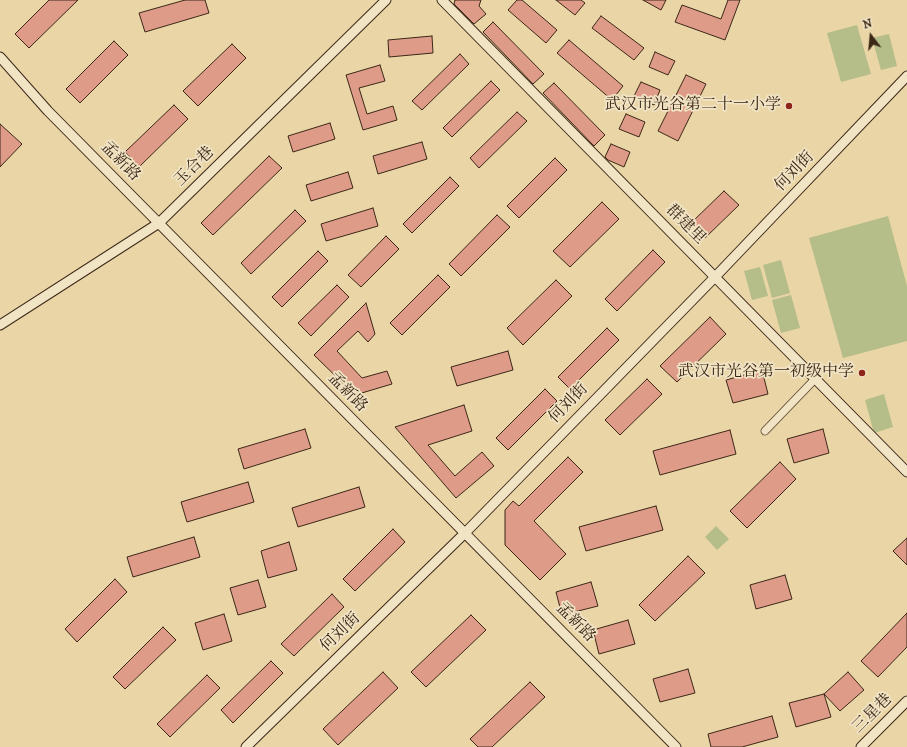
<!DOCTYPE html>
<meta charset="utf-8">
<style>
body{margin:0}
#map{position:relative;width:907px;height:747px;overflow:hidden;background:#e9d5a6;font-family:"IM FELL DW Pica",serif}
canvas{display:block}
.north{position:absolute;left:851px;top:16px;width:40px;height:40px;-webkit-text-stroke:3px #f1e4c5;paint-order:stroke;rotate:344deg;font-size:11px;font-weight:700;line-height:16px;text-align:center;color:#3c2717}
.north::after{content:'';display:block;margin:auto;width:14px;height:18px;background:#3c2717;clip-path:polygon(50% 0,100% 100%,50% 72%,0 100%)}
</style>
<div id="map">
<canvas width="907" height="747"></canvas>
<div class="north">N</div>
</div>
<script>
const g = document.querySelector('canvas').getContext('2d');
g.lineJoin = 'round';
function fill(path, color) {
  g.fillStyle = color;
  g.fill(path, 'evenodd');
}
function poly(rows) {
  const path = new Path2D();
  for (const r of rows) {
    path.moveTo(r[0], r[1]);
    for (let i = 2; i < r.length; i += 2) path.lineTo(r[i], r[i + 1]);
  }
  return path;
}
function strokePath(path, color, width, dash) {
  g.strokeStyle = color;
  g.lineWidth = width;
  g.lineCap = dash ? 'butt' : 'round';
  g.setLineDash(dash || []);
  g.stroke(path);
}
function label(font, color, halo, rows, align = 'center') {
  g.font = font + ' "IM FELL DW Pica","Noto Serif SC",serif';
  g.lineWidth = 3.5;
  g.setLineDash([]);
  g.textBaseline = 'middle';
  g.strokeStyle = halo;
  g.fillStyle = color;
  for (const [text, x, y, turn = 0] of rows) {
    g.save();
    g.translate(x, y);
    g.rotate((+turn || 0) * Math.PI / 180);
    g.textAlign = isNaN(turn) ? turn : align;
    if (halo) g.strokeText(text, 0, 0);
    g.fillText(text, 0, 0);
    g.restore();
  }
}
fill(poly([
 [857,25,871,74,841,82,827,33],
 [889,34,897,66,881,70,872,38],
 [888,216,907,286,907,341,843,358,809,238],
 [781,260,790,293,772,298,763,265],
 [760,267,768,296,752,300,744,271],
 [791,295,800,328,781,333,772,300],
 [884,394,893,427,874,433,865,400],
 [716,526,729,539,717,550,705,537]
]), '#b5bd88');
const building = poly([
 [49,0,78,0,29,48,15,34,49,0],
 [185,0,205,0,209,13,145,32,139,13,185,0],
 [455,0,481,0,479,6,486,14,474,24,454,4,455,0],
 [517,0,522,0,557,30,546,43,508,10,517,0],
 [556,0,581,0,585,3,575,15,556,0],
 [643,0,666,0,661,10,643,0],
 [728,0,740,0,725,40,675,22,682,5,721,19,728,0],
 [601,16,644,48,634,60,592,28,601,16],
 [493,22,544,74,533,84,483,32,493,22],
 [432,36,433,53,389,57,388,40,432,36],
 [569,40,623,86,612,100,557,53,569,40],
 [114,41,128,55,80,103,66,89,114,41],
 [232,44,246,58,198,106,183,91,232,44],
 [655,52,675,61,668,75,649,67,655,52],
 [460,54,469,64,422,110,412,101,460,54],
 [380,65,385,81,359,88,367,114,393,106,397,120,363,130,346,75,380,65],
 [686,75,706,84,678,141,658,131,686,75],
 [491,81,500,90,452,137,443,128,491,81],
 [641,82,660,90,654,105,634,96,641,82],
 [554,83,605,135,594,146,543,93,554,83],
 [174,105,188,119,139,167,125,152,174,105],
 [517,112,527,121,479,168,470,158,517,112],
 [626,114,645,122,639,137,619,129,626,114],
 [330,123,335,139,293,152,288,136,330,123],
 [0,124,22,144,0,167,0,124],
 [422,142,427,159,378,174,373,156,422,142],
 [611,144,630,152,624,167,608,160,605,157,611,144],
 [269,156,282,168,213,235,201,223,269,156],
 [555,158,567,170,519,218,507,206,555,158],
 [348,172,353,188,311,201,306,185,348,172],
 [450,177,459,186,412,233,403,224,450,177],
 [724,191,739,205,705,238,691,223,724,191],
 [602,202,619,219,570,267,553,251,602,202],
 [373,208,378,226,326,241,321,224,373,208],
 [295,210,306,221,251,274,241,263,295,210],
 [497,215,510,227,461,276,449,264,497,215],
 [386,236,399,249,361,287,348,275,386,236],
 [653,250,665,262,617,311,605,299,653,250],
 [318,251,328,261,282,307,272,297,318,251],
 [438,275,450,287,402,335,390,323,438,275],
 [556,280,572,296,523,345,507,328,556,280],
 [337,285,349,297,311,336,298,323,337,285],
 [366,303,375,334,368,342,358,331,337,351,362,378,387,371,392,384,355,395,314,355,366,303],
 [710,317,726,334,677,382,660,366,710,317],
 [607,328,619,340,570,389,558,377,607,328],
 [508,351,513,370,457,386,451,367,508,351],
 [762,370,768,394,733,403,726,380,762,370],
 [647,379,662,394,620,435,605,420,647,379],
 [545,389,557,401,508,450,496,438,545,389],
 [464,405,472,431,428,445,455,476,482,452,494,466,456,498,395,427,464,405],
 [305,429,311,448,244,469,238,449,305,429],
 [823,429,829,453,794,463,787,439,823,429],
 [730,430,736,454,660,475,653,451,730,430],
 [568,457,583,472,534,521,566,554,540,580,505,545,505,510,513,501,519,506,568,457],
 [780,462,796,479,747,528,730,511,780,462],
 [248,482,254,502,187,522,181,502,248,482],
 [359,487,365,507,298,527,292,508,359,487],
 [656,506,663,530,586,551,579,527,656,506],
 [393,529,405,542,355,591,343,579,393,529],
 [194,537,200,557,133,577,127,557,194,537],
 [907,538,907,565,893,551,907,538],
 [289,542,297,570,268,578,261,551,289,542],
 [688,556,705,573,655,621,639,605,688,556],
 [785,575,792,599,756,609,750,585,785,575],
 [115,579,127,592,77,642,65,629,115,579],
 [258,580,266,607,238,615,230,588,258,580],
 [591,582,598,606,562,615,556,592,591,582],
 [332,594,344,607,294,656,281,644,332,594],
 [907,613,907,647,878,677,861,661,907,613],
 [224,614,232,641,203,650,195,623,224,614],
 [471,615,486,630,426,687,411,672,471,615],
 [628,620,635,644,599,654,593,630,628,620],
 [163,627,176,640,125,689,113,677,163,627],
 [271,661,283,673,233,723,221,710,271,661],
 [688,669,695,693,660,702,653,679,688,669],
 [383,672,398,688,338,745,323,729,383,672],
 [848,672,864,690,840,711,824,694,848,672],
 [207,675,220,688,170,737,157,724,207,675],
 [530,682,545,697,492,747,478,747,470,739,530,682],
 [824,694,831,717,796,727,789,703,824,694],
 [772,716,778,737,742,747,711,747,708,734,772,716]
]);
fill(building, '#de9b88');
strokePath(building, '#3c2717', 1);
const street = poly([
 [765,431,815,379]
]);
const secondary = poly([
 [442,0,907,472],
 [0,57,48,111,676,747],
 [0,325,159,223,386,0],
 [246,747,465,533,715,277,907,76],
 [861,747,907,701]
]);
strokePath(street, '#67523b', 9);
strokePath(secondary, '#3c2717', 11);
strokePath(street, '#f1e4c5', 7);
strokePath(secondary, '#f1e4c5', 9);
for (const [x, y, r, color] of [
 [789,106,4,"#8f2418"],
 [862,373,4,"#8f2418"]
]) {
  const dot = new Path2D();
  dot.arc(x, y, r, 0, 2 * Math.PI);
  g.fillStyle = color;
  g.fill(dot);
  strokePath(dot, '#f1e4c5', 1.5);
}
label('16px', '#3c2717', '#f1e4c5', [
 ["武汉市光谷第二十一小学",781,106],
 ["武汉市光谷第一初级中学",854,373]
], 'right');
label('16px', '#3c2717', '#f1e4c5', [
 ["孟新路",120,162,45],
 ["玉合巷",195,167,-45],
 ["何刘街",795,172,-46],
 ["群建里",685,225,45],
 ["孟新路",347,393,45],
 ["何刘街",569,404,-46],
 ["孟新路",575,623,45],
 ["何刘街",341,633,-44],
 ["三星巷",873,714,-45]
]);
</script>
